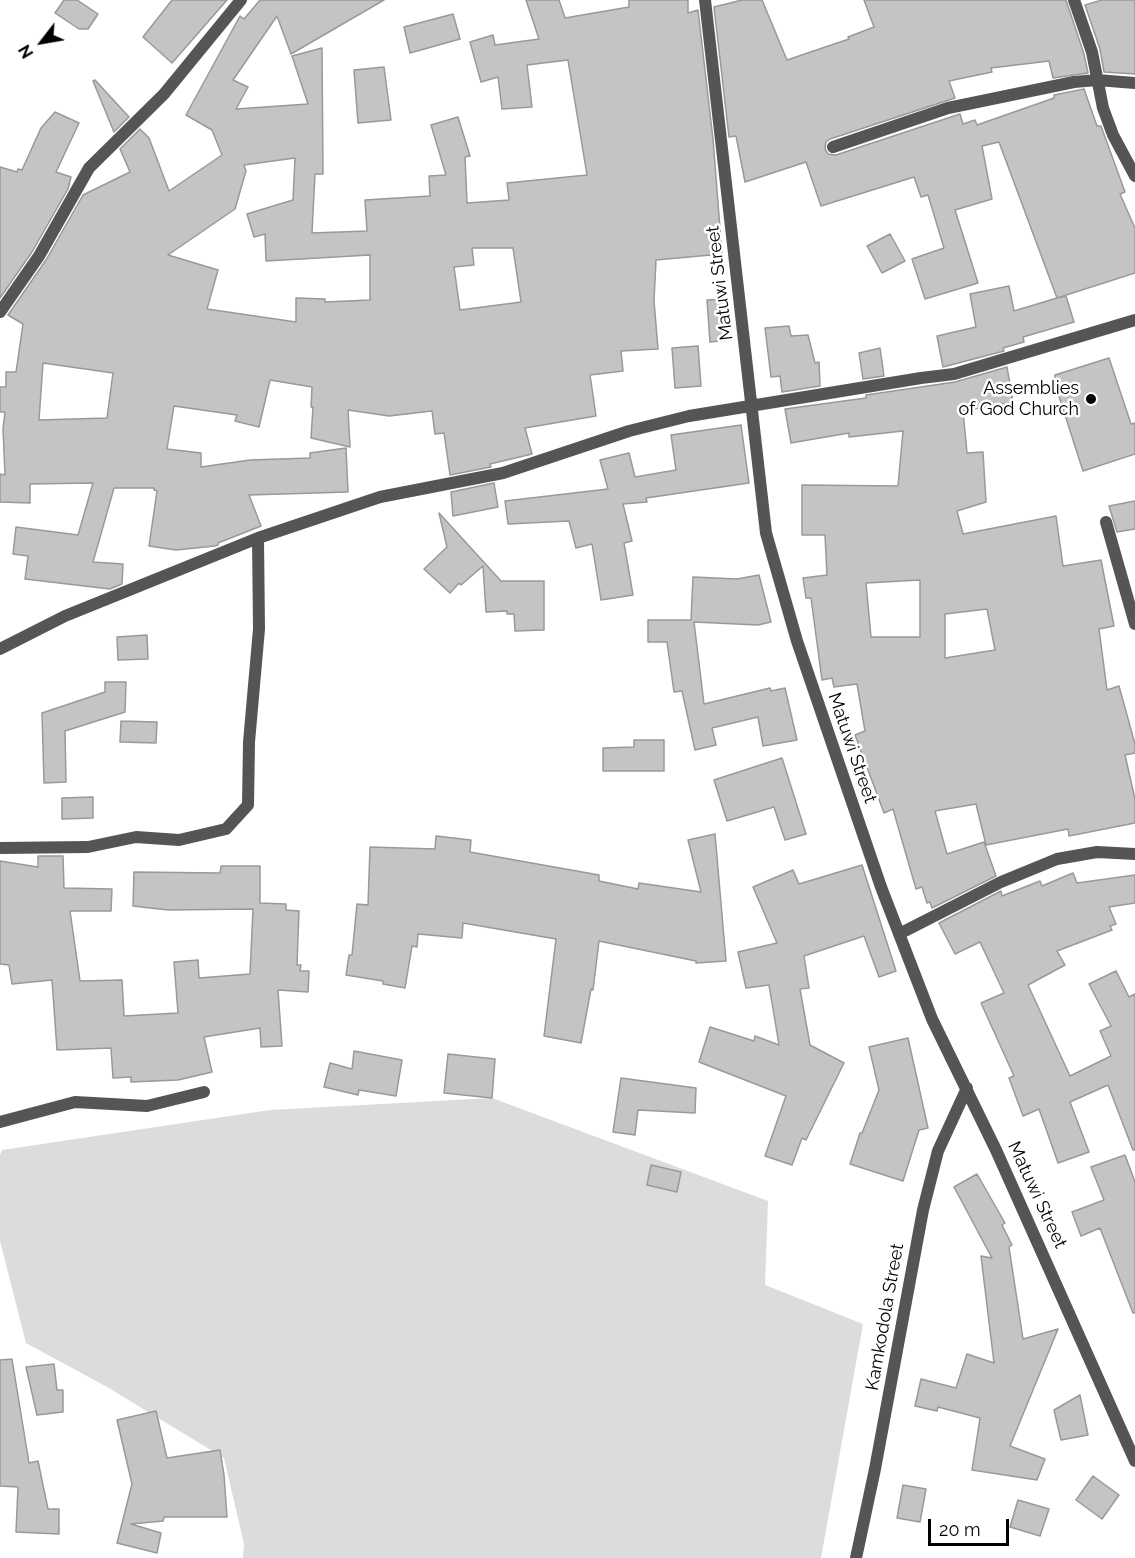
<!DOCTYPE html>
<style>
body{margin:0}
#map{position:relative;width:1135px;height:1558px;overflow:hidden;background:#fff;font-family:Raleway,sans-serif}
canvas{display:block}
.north{position:absolute;left:12px;top:12px;width:60px;height:60px;-webkit-text-stroke:4px #fff;paint-order:stroke;rotate:239deg;font-size:16px;font-weight:700;line-height:24px;text-align:center;color:#000}
.north::after{content:'';display:block;margin:auto;width:21px;height:27px;background:#000;clip-path:polygon(50% 0,100% 100%,50% 72%,0 100%)}
.scale{position:absolute;left:928px;top:1519px;width:81px;height:27px;box-sizing:border-box;border:3px solid #000;border-top:0;padding-left:8px;font-size:18px;line-height:21px;white-space:nowrap;color:#000;-webkit-text-stroke:4px #fff;paint-order:stroke}
</style>
<div id="map">
<canvas width="1135" height="1558"></canvas>
<div class="north">N</div>
<div class="scale">20 m</div>
</div>
<script>
const g = document.querySelector('canvas').getContext('2d');
g.lineJoin = 'round';
function fill(path, color) {
  g.fillStyle = color;
  g.fill(path, 'evenodd');
}
function poly(rows) {
  const path = new Path2D();
  for (const r of rows) {
    path.moveTo(r[0], r[1]);
    for (let i = 2; i < r.length; i += 2) path.lineTo(r[i], r[i + 1]);
  }
  return path;
}
function strokePath(path, color, width, dash) {
  g.strokeStyle = color;
  g.lineWidth = width;
  g.lineCap = dash ? 'butt' : 'round';
  g.setLineDash(dash || []);
  g.stroke(path);
}
function label(font, color, halo, rows, align = 'center') {
  g.font = font + ' Raleway,sans-serif';
  g.lineWidth = 5;
  g.setLineDash([]);
  g.textBaseline = 'middle';
  g.strokeStyle = halo;
  g.fillStyle = color;
  for (const [text, x, y, turn = 0] of rows) {
    g.save();
    g.translate(x, y);
    g.rotate((+turn || 0) * Math.PI / 180);
    g.textAlign = isNaN(turn) ? turn : align;
    if (halo) g.strokeText(text, 0, 0);
    g.fillText(text, 0, 0);
    g.restore();
  }
}
fill(poly([
 [492,1098,768,1201,765,1285,863,1324,821,1558,243,1558,244,1544,224,1458,107,1387,26,1343,0,1241,0,1155,2,1150,270,1110]
]), '#dcdcdc');
const building = poly([
 [64,0,77,0,98,14,88,29,79,29,55,13,64,0],
 [172,0,227,0,172,63,143,37,172,0],
 [260,0,384,0,291,54,277,16,233,80,248,87,236,109,308,104,292,56,322,48,323,174,315,174,312,233,367,231,365,200,430,196,429,176,446,175,431,125,458,117,470,156,465,157,467,203,509,200,507,183,587,175,568,60,527,65,532,107,502,109,498,77,481,82,470,42,493,35,495,45,539,39,526,0,559,0,565,18,629,7,629,0,688,0,688,13,698,10,713,139,722,254,656,260,654,301,658,349,621,351,623,371,590,375,596,416,525,428,532,454,490,464,491,467,450,475,444,433,435,434,432,411,389,416,348,410,350,447,311,438,313,407,311,407,312,387,270,380,259,427,235,421,237,415,174,406,167,449,201,453,201,467,250,460,310,458,310,453,346,448,348,492,249,495,261,526,218,543,218,545,215,546,176,550,149,546,157,491,154,490,154,488,114,488,93,562,123,564,122,584,110,589,25,579,28,556,13,554,16,527,78,535,93,483,30,484,30,503,0,502,0,474,5,475,3,429,5,412,0,412,0,387,6,387,6,372,16,372,23,324,8,315,46,260,83,195,130,172,120,149,140,129,149,138,169,191,222,155,212,130,186,115,240,16,244,19,260,0],
 [295,158,293,200,247,214,254,237,265,234,266,261,370,255,370,300,325,302,325,299,296,298,296,322,207,309,218,270,168,255,235,209,246,171,244,165,295,158],
 [472,248,513,248,521,302,460,310,454,267,474,265,472,248],
 [43,363,113,373,107,418,39,420,43,363],
 [742,0,762,0,787,60,849,39,848,37,874,27,864,0,1066,0,1084,54,1088,73,1053,78,1049,61,991,68,992,72,949,81,955,98,830,139,826,142,825,149,828,154,836,155,960,114,963,124,975,120,977,125,1054,98,1054,95,1084,89,1097,126,1101,126,1125,192,1120,194,1135,228,1135,273,1057,298,1066,296,1074,322,1023,337,1024,342,1003,348,1004,351,943,367,937,336,976,327,970,294,1009,286,1014,311,1057,298,999,142,982,146,992,199,955,210,978,283,925,299,912,259,944,248,928,195,921,197,914,177,821,206,806,162,745,182,736,136,729,137,714,7,742,0],
 [1102,0,1135,0,1135,74,1104,72,1100,49,1085,5,1102,0],
 [453,14,460,39,410,53,404,27,453,14],
 [384,67,391,120,358,123,354,70,384,67],
 [95,80,129,117,114,132,93,81,95,80],
 [55,112,79,123,56,172,71,177,68,189,32,252,0,298,0,167,17,172,18,169,22,170,41,128,55,112],
 [890,234,905,261,882,273,867,246,890,234],
 [728,299,731,340,710,342,707,300,728,299],
 [789,326,791,336,808,335,815,363,819,362,820,386,782,392,780,376,771,377,765,328,789,326],
 [698,346,701,386,675,388,672,348,698,346],
 [880,348,884,376,863,379,859,353,880,348],
 [1109,358,1131,424,1135,423,1135,454,1083,471,1055,384,1055,375,1109,358],
 [1007,367,1013,402,963,411,967,453,983,452,986,502,957,511,963,534,1056,516,1063,566,1101,560,1114,626,1099,629,1107,690,1119,686,1135,744,1135,753,1125,755,1135,799,1135,823,1069,836,1068,829,986,845,976,804,935,811,947,854,984,842,996,876,932,908,930,902,927,903,922,887,916,889,893,809,884,813,855,735,865,731,857,684,834,687,832,678,822,680,811,598,806,598,803,578,827,575,825,535,802,535,802,485,898,486,903,431,849,437,849,433,791,443,785,409,866,398,866,395,955,382,1007,367],
 [920,580,920,637,871,637,866,583,920,580],
 [987,609,995,650,945,658,945,614,987,609],
 [741,425,749,483,646,498,647,502,623,504,632,541,624,543,633,595,601,600,592,544,576,548,569,521,508,524,505,501,608,489,600,460,629,453,635,477,676,470,671,435,741,425],
 [494,483,498,507,453,516,451,492,494,483],
 [1135,501,1135,529,1117,532,1109,506,1135,501],
 [439,513,501,581,544,581,544,630,515,631,514,614,507,614,507,611,486,612,483,566,461,585,459,583,450,593,424,569,447,547,439,513],
 [759,575,771,622,758,625,694,622,704,704,770,688,771,691,785,688,797,740,763,746,758,717,712,728,716,745,695,750,682,691,674,692,667,642,648,642,648,620,691,620,693,577,737,579,759,575],
 [147,635,148,659,118,660,117,637,147,635],
 [105,682,126,682,125,712,65,731,66,782,44,783,42,713,105,692,105,682],
 [121,721,157,722,156,743,120,742,121,721],
 [634,740,664,740,664,771,603,771,603,748,634,747,634,740],
 [782,758,806,834,785,840,774,807,727,821,714,780,782,758],
 [93,797,93,818,62,819,62,798,93,797],
 [715,834,726,961,696,963,696,961,599,941,593,990,591,989,581,1043,544,1036,556,939,463,923,462,938,418,934,417,947,412,946,405,988,383,984,383,981,346,975,349,955,352,955,357,904,368,905,370,847,435,849,436,836,471,840,470,852,599,875,599,881,638,889,639,883,701,892,688,840,715,834],
 [38,856,63,856,64,888,112,889,111,911,70,911,80,981,122,980,124,1016,178,1013,174,962,198,960,199,978,250,974,253,909,168,910,133,906,134,872,220,873,221,866,260,866,260,903,286,904,286,910,299,911,297,965,301,965,300,971,309,971,308,992,278,990,282,1046,261,1047,260,1028,204,1037,212,1072,178,1080,131,1082,131,1077,113,1078,111,1048,57,1050,52,980,12,984,9,965,0,964,0,861,38,867,38,856],
 [862,865,896,971,879,977,864,936,804,956,809,988,800,989,810,1045,844,1063,806,1140,802,1138,792,1165,765,1156,786,1096,699,1062,710,1027,754,1041,755,1036,779,1045,769,985,746,988,738,952,777,943,753,887,793,870,799,884,862,865],
 [1073,873,1077,883,1135,875,1135,903,1109,907,1116,924,1110,926,1112,930,1057,951,1065,965,1028,985,1070,1076,1111,1056,1100,1031,1111,1026,1089,984,1116,971,1129,997,1135,994,1135,1150,1133,1150,1108,1085,1070,1102,1089,1152,1058,1163,1039,1109,1023,1116,1009,1078,1014,1076,981,1003,1004,993,980,942,955,954,939,923,1001,891,1002,896,1040,881,1042,886,1073,873],
 [908,1038,928,1128,919,1130,903,1181,850,1164,860,1133,862,1133,879,1090,869,1047,908,1038],
 [354,1051,402,1060,396,1096,359,1090,358,1095,324,1087,330,1063,352,1069,354,1051],
 [448,1054,495,1059,492,1098,444,1093,448,1054],
 [621,1078,696,1088,695,1113,638,1110,635,1135,613,1132,621,1078],
 [1125,1155,1135,1182,1135,1313,1133,1313,1100,1228,1081,1236,1072,1212,1104,1200,1091,1167,1125,1155],
 [651,1165,681,1172,677,1192,647,1185,651,1165],
 [977,1174,1005,1223,1002,1225,1012,1245,1009,1247,1023,1339,1058,1329,1010,1446,1045,1459,1037,1480,972,1470,980,1418,938,1407,937,1411,915,1406,921,1379,956,1388,967,1354,994,1363,981,1256,992,1258,954,1187,977,1174],
 [12,1359,29,1463,38,1461,48,1509,59,1509,59,1534,16,1532,18,1487,0,1486,0,1360,12,1359],
 [54,1364,57,1390,63,1390,63,1412,37,1415,26,1367,54,1364],
 [1080,1395,1088,1435,1061,1440,1054,1410,1080,1395],
 [156,1411,167,1458,220,1450,224,1475,227,1517,164,1517,163,1521,131,1524,161,1533,157,1553,117,1543,132,1484,117,1420,156,1411],
 [1093,1476,1119,1495,1102,1519,1076,1500,1093,1476],
 [903,1485,926,1489,920,1522,897,1518,903,1485],
 [1018,1500,1049,1509,1040,1536,1010,1527,1018,1500]
]);
fill(building, '#c4c4c4');
strokePath(building, '#999', 1.5);
strokePath(poly([
 [705,0,766,533,797,641,881,887,932,1019,996,1150,1135,1461],
 [1074,0,1092,52,1103,108,1113,135,1135,176],
 [833,147,948,108,1074,82,1097,80,1135,83],
 [0,312,39,256,89,168,164,94,241,0],
 [1106,522,1135,624],
 [0,649,65,616,258,538,380,497,503,473,629,431,689,416,921,378,954,374,1135,320],
 [0,848,88,847,136,837,179,840,226,829,248,805,249,742,259,629,258,538],
 [899,934,1001,882,1057,859,1097,852,1135,854],
 [0,1122,75,1102,147,1106,204,1092],
 [856,1558,875,1469,923,1210,938,1151,967,1088]
]), '#555', 12);
for (const [x, y, r, color] of [
 [1091,399,6,"#000"]
]) {
  const dot = new Path2D();
  dot.arc(x, y, r, 0, 2 * Math.PI);
  g.fillStyle = color;
  g.fill(dot);
  strokePath(dot, '#fff', 2);
}
label('18px', '#000', '#fff', [
 ["Matuwi Street",720,283,-97],
 ["Matuwi Street",852,748,71],
 ["Matuwi Street",1037,1195,65],
 ["Kamkodola Street",885,1317,-80]
]);
label('18px', '#000', '#fff', [
 ["Assemblies",1079,389],
 ["of God Church",1079,410]
], 'right');
</script>
